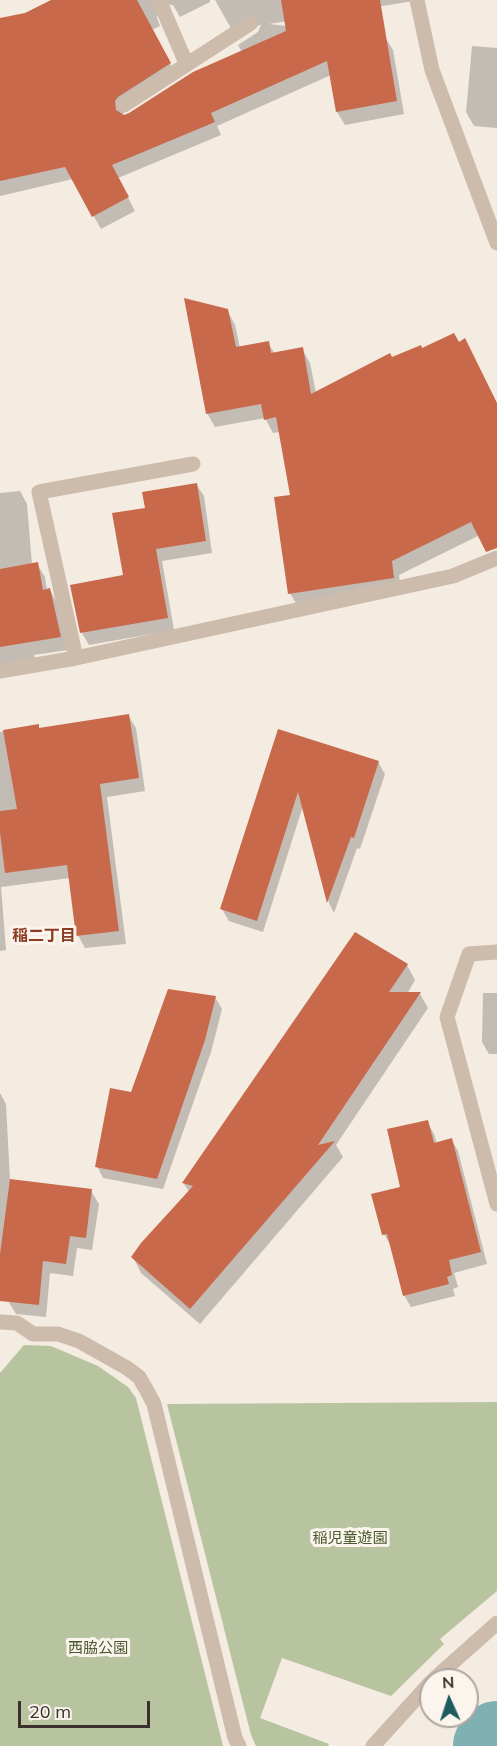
<!DOCTYPE html>
<meta charset="utf-8">
<style>
body{margin:0}
#map{position:relative;width:497px;height:1746px;overflow:hidden;background:#f4ebe1;font-family:Mulish,sans-serif}
canvas{display:block}
.north{position:absolute;left:419px;top:1668px;width:60px;height:60px;box-sizing:border-box;background:#fbf5ee;border:2px solid #aea6a0;border-radius:50%;rotate:357deg;font-size:16px;font-weight:700;line-height:24px;text-align:center;color:#3b302b}
.north::after{content:'';display:block;margin:auto;width:21px;height:27px;background:#1f5a5e;clip-path:polygon(50% 0,100% 100%,50% 72%,0 100%)}
.scale{position:absolute;left:18px;top:1701px;width:132px;height:27px;box-sizing:border-box;border:3px solid #3b302b;border-top:0;padding-left:8px;font-size:18px;line-height:21px;white-space:nowrap;color:#3b302b;-webkit-text-stroke:4px #fbf5ee;paint-order:stroke}
</style>
<div id="map">
<canvas width="497" height="1746"></canvas>
<div class="north">N</div>
<div class="scale">20 m</div>
</div>
<script>
const g = document.querySelector('canvas').getContext('2d');
g.lineJoin = 'round';
function fill(path, color) {
  g.fillStyle = color;
  g.fill(path, 'evenodd');
}
function poly(rows) {
  const path = new Path2D();
  for (const r of rows) {
    path.moveTo(r[0], r[1]);
    for (let i = 2; i < r.length; i += 2) path.lineTo(r[i], r[i + 1]);
  }
  return path;
}
function strokePath(path, color, width, dash) {
  g.strokeStyle = color;
  g.lineWidth = width;
  g.lineCap = dash ? 'butt' : 'round';
  g.setLineDash(dash || []);
  g.stroke(path);
}
function label(font, color, halo, rows, align = 'center') {
  g.font = font + ' Mulish,"Noto Sans JP",sans-serif';
  g.lineWidth = 6;
  g.setLineDash([]);
  g.textBaseline = 'middle';
  g.strokeStyle = halo;
  g.fillStyle = color;
  for (const [text, x, y, turn = 0] of rows) {
    g.save();
    g.translate(x, y);
    g.rotate((+turn || 0) * Math.PI / 180);
    g.textAlign = isNaN(turn) ? turn : align;
    if (halo) g.strokeText(text, 0, 0);
    g.fillText(text, 0, 0);
    g.restore();
  }
}
fill(poly([
 [24,1345,51,1346,98,1366,128,1387,136,1398,223,1746,0,1746,0,1373],
 [497,1402,497,1591,440,1639,444,1644,391,1696,282,1658,260,1718,329,1744,328,1746,256,1746,251,1735,167,1404]
]), '#b8c4a0');
fill(poly([
 [95,0,210,0,210,2,180,17,173,5,163,4,158,8,157,18,160,26,152,30,177,77,125,110,123,115,130,115,242,52,238,45,258,32,261,25,232,30,215,0,420,0,269,24,385,37,393,50,404,114,345,125,337,112,331,75,217,126,221,135,118,178,135,211,101,229,73,179,0,196,0,19],
 [472,46,497,48,497,128,474,126,466,112],
 [227,310,235,325,240,348,268,343,275,354,302,349,310,363,316,393,392,359,497,404,497,541,480,535,399,575,401,592,298,607,290,593,292,496,280,432,273,433,265,418,215,427,207,413],
 [196,484,204,496,212,553,162,561,174,630,89,645,82,633,125,577,146,509],
 [20,491,27,504,32,565,37,564,45,577,47,590,50,590,57,603,68,650,34,655,36,666,0,671,0,493],
 [128,715,136,728,145,791,107,797,126,944,85,948,78,935,70,878,1,887,6,950,0,951,0,732,38,726,40,730],
 [279,731,378,762,385,774,360,849,357,848,334,913,329,903,303,806,263,932,229,921,222,909],
 [355,934,407,965,415,980,407,994,420,994,428,1008,336,1145,343,1157,200,1324,141,1273,133,1257,189,1192,184,1184],
 [483,993,497,993,497,1054,489,1054,482,1042],
 [215,997,222,1009,211,1052,163,1189,103,1178,97,1166,132,1094],
 [0,1093,6,1104,10,1180,91,1191,99,1204,92,1250,77,1248,73,1276,50,1273,46,1317,16,1314,8,1301,0,1277],
 [427,1122,434,1134,437,1144,451,1139,458,1151,487,1264,454,1273,458,1287,453,1289,455,1296,411,1307,404,1295,391,1246,384,1234]
]), '#0003');
strokePath(poly([
 [493,1746,497,1741]
]), '#7fb0b2', 80);
fill(poly([
 [51,0,137,0,171,63,118,97,115,101,116,110,124,115,129,113,193,72,286,31,281,0,380,0,397,101,336,112,327,61,211,113,215,122,112,165,129,197,92,217,65,167,0,181,0,18,25,13],
 [184,298,228,309,236,347,269,341,271,353,303,347,311,394,390,353,392,357,421,345,422,348,454,333,459,342,465,338,497,403,497,548,486,552,471,522,392,561,394,578,288,594,274,497,290,495,276,417,264,420,261,404,206,414],
 [197,483,206,541,156,549,168,618,80,633,70,585,123,575,112,513,145,508,142,492],
 [38,562,43,590,50,588,61,637,0,647,0,569],
 [129,714,139,778,100,784,119,931,76,936,67,865,5,873,0,832,0,811,17,809,3,730,39,724,39,728],
 [278,729,379,761,354,838,351,837,327,903,298,792,257,921,220,909],
 [355,932,408,964,389,992,421,992,318,1145,335,1141,190,1309,131,1257,141,1243,193,1186,182,1183],
 [168,989,216,996,205,1040,157,1179,95,1167,110,1088,131,1092],
 [428,1120,434,1143,452,1138,481,1252,449,1260,452,1275,447,1277,449,1284,403,1296,387,1234,382,1235,371,1194,400,1187,387,1129],
 [10,1179,92,1189,86,1238,70,1236,66,1264,43,1261,39,1305,0,1301,0,1254]
]), '#c8694b');
strokePath(poly([
 [159,0,186,63],
 [417,0,432,70,497,243],
 [124,105,251,23],
 [76,658,39,492,193,464],
 [0,671,76,658,453,576,497,558],
 [497,952,469,954,447,1017,497,1204],
 [0,1322,17,1323,33,1334,58,1334,79,1341,127,1368,139,1377,146,1389,154,1404,235,1738,239,1746],
 [433,1680,497,1623],
 [373,1746,431,1682]
]), '#cdbbac', 15);
label('15px', '#4a5a2e', '#fbf5ee', [
 ["稲児童遊園",350,1538],
 ["西脇公園",98,1648]
]);
label('bold 16px', '#8c3b22', '#fbf5ee', [
 ["稲二丁目",44,936]
]);
</script>
